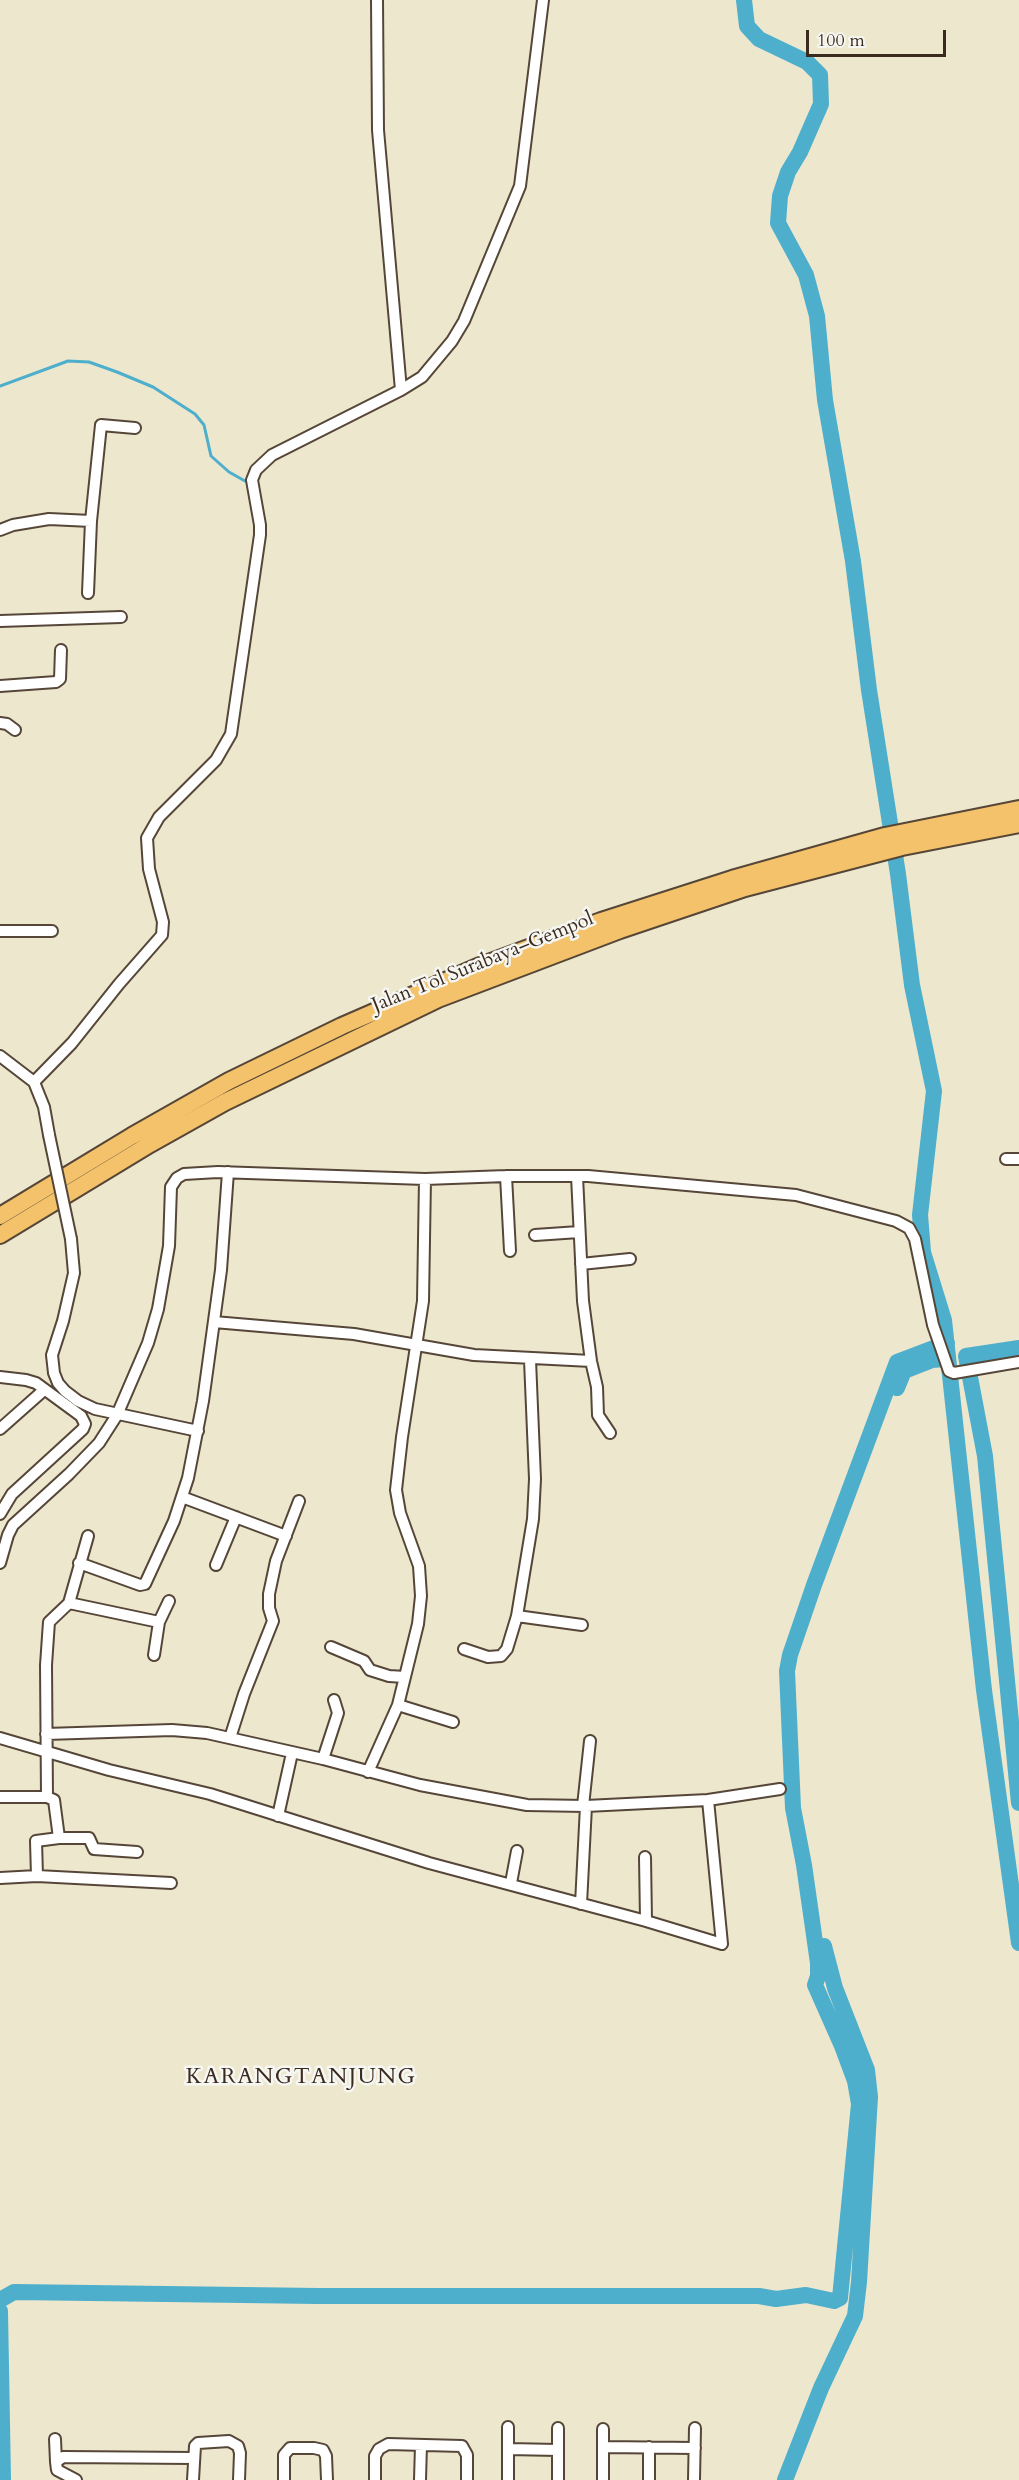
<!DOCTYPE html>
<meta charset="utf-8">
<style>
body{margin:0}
#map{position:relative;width:1019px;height:2480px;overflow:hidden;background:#ede7ce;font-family:Cardo,serif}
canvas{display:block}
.scale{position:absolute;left:806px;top:30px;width:140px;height:27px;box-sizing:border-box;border:3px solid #3b2a1e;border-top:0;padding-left:8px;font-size:18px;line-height:21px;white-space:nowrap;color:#3b2a1e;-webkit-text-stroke:4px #f6f6f2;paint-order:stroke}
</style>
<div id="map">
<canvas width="1019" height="2480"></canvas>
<div class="scale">100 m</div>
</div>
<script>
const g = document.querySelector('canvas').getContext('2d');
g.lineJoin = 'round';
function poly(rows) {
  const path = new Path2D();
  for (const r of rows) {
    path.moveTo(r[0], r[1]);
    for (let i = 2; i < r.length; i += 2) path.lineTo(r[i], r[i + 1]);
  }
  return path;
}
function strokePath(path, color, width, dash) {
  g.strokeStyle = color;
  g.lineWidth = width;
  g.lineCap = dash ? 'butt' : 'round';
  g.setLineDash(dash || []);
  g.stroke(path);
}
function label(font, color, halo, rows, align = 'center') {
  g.font = font + ' Cardo,serif';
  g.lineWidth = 5;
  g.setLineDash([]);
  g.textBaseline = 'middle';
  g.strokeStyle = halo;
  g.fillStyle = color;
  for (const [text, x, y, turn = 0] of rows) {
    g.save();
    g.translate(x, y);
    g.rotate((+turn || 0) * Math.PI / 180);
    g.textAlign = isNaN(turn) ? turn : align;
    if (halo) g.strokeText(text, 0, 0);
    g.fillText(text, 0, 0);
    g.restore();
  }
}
strokePath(poly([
 [0,386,68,361,89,362,117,372,153,387,195,414,204,425,211,456,229,472,245,481]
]), '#4dafcc', 3);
strokePath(poly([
 [744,0,747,26,759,39,807,62,820,75,821,104,800,152,788,172,780,196,778,223,806,275,817,316,825,400,853,561,869,690,898,874,912,985,934,1091,920,1215,923,1252,944,1320,984,1690,1019,1943],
 [1019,1348,966,1356,985,1456,1019,1803],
 [897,1388,904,1371,932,1360,945,1359],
 [0,2300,14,2292,318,2296,759,2296,776,2299,806,2295,834,2301,840,2298,859,2104,855,2081,842,2046,815,1985,818,1976,818,1963,804,1865,793,1808,787,1671,790,1655,814,1585,897,1362,947,1343],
 [0,2311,3,2480],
 [785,2480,821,2388,855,2316,859,2282,870,2097,867,2070,835,1988,824,1946]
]), '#4dafcc', 16);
const minor = poly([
 [401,390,422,377,452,341,464,321,520,186,543,0],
 [0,530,13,525,49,519,91,521,101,425,135,428],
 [88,593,91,521],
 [0,621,121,617],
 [0,686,56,682,60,679,61,650],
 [0,723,7,724,15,730],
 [0,931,52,931],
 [0,1056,34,1082,44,1107,49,1135],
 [34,1082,72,1043,119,984,162,935,163,922,149,869,147,838,159,817,216,760,231,734,260,535,260,525,252,480,256,470,272,455,401,390,378,130,377,0],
 [1006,1159,1019,1159],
 [506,1176,510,1251],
 [577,1176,583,1301,591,1361,597,1387,598,1415,610,1433],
 [535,1235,579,1232],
 [71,1239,74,1273,63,1321,52,1355,54,1373,58,1383,65,1391,78,1401,95,1409,198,1431],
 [581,1264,630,1259],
 [214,1322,354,1334,474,1355,591,1361],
 [0,1377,26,1380,36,1383,81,1416,85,1424,83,1429,12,1494,0,1514],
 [0,1429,44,1390],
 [182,1497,286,1536],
 [0,1563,8,1535,13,1525,69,1474,99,1443,117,1415,148,1343,158,1309,169,1246,171,1187,177,1178,184,1174,218,1172,425,1179,506,1176,588,1176,796,1195,896,1221,909,1228,915,1239,933,1325,949,1371,954,1373,1019,1362],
 [79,1563,140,1585,145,1584,174,1521,188,1478,203,1401,221,1270,228,1172],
 [216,1565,236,1517],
 [69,1603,159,1622],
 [517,1616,582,1625],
 [331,1647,364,1661,370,1670,389,1676,405,1677],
 [464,1649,488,1657,501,1656,507,1649,517,1616,533,1519,535,1479,530,1360],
 [154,1655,159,1622,169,1601],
 [398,1705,453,1722],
 [0,1738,109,1770,210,1794,429,1863,646,1921,722,1944,708,1800,586,1806,527,1805,420,1785,323,1759,207,1733,172,1730,46,1734],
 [230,1738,244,1694,273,1621,269,1608,269,1594,276,1561,299,1501],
 [323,1759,338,1713,334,1700],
 [368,1772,398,1705,418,1624,421,1596,419,1566,400,1513,396,1490,402,1437,423,1301,425,1179],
 [0,1797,47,1797],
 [708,1800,780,1789],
 [583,1806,590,1741],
 [278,1816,292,1753],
 [59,1838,89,1838,94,1849,137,1852],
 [645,1857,646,1921],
 [37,1876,36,1841,59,1838,54,1800,47,1797,46,1665,49,1622,69,1603,88,1536],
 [0,1878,37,1876,171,1883],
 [511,1883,517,1851],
 [581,1904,586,1806],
 [55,2439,56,2462],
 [603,2447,695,2448],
 [508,2449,558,2450],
 [76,2480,57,2470,56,2462,63,2457,194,2458],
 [193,2480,195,2446,198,2443,229,2441,238,2446,240,2453,239,2480],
 [284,2480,284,2455,290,2448,314,2448,323,2450,326,2456,327,2480],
 [375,2480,375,2456,379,2449,388,2444,462,2446,467,2455,467,2480],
 [420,2480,421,2445],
 [508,2480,508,2427],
 [558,2480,558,2428],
 [603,2480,603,2429],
 [649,2480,649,2447],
 [694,2480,695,2428]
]);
const highway = poly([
 [0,1216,132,1136,229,1081,342,1026,480,966,601,921,732,879,885,836,1019,809],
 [0,1235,150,1144,225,1102,438,999,620,930,745,888,902,847,1019,824]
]);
strokePath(minor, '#564638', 14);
strokePath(highway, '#564638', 20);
strokePath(minor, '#fff', 10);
strokePath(highway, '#f3c26a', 16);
const minorBridge = poly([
 [49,1135,71,1239]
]);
strokePath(minorBridge, '#564638', 14, []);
strokePath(minorBridge, '#fff', 10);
label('20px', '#3b2a1e', '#f6f6f2', [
 ["Jalan Tol Surabaya–Gempol",483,963,-22]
]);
g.letterSpacing = '1.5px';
label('22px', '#3b2a1e', '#f6f6f2', [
 ["KARANGTANJUNG",301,2078]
]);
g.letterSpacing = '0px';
</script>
